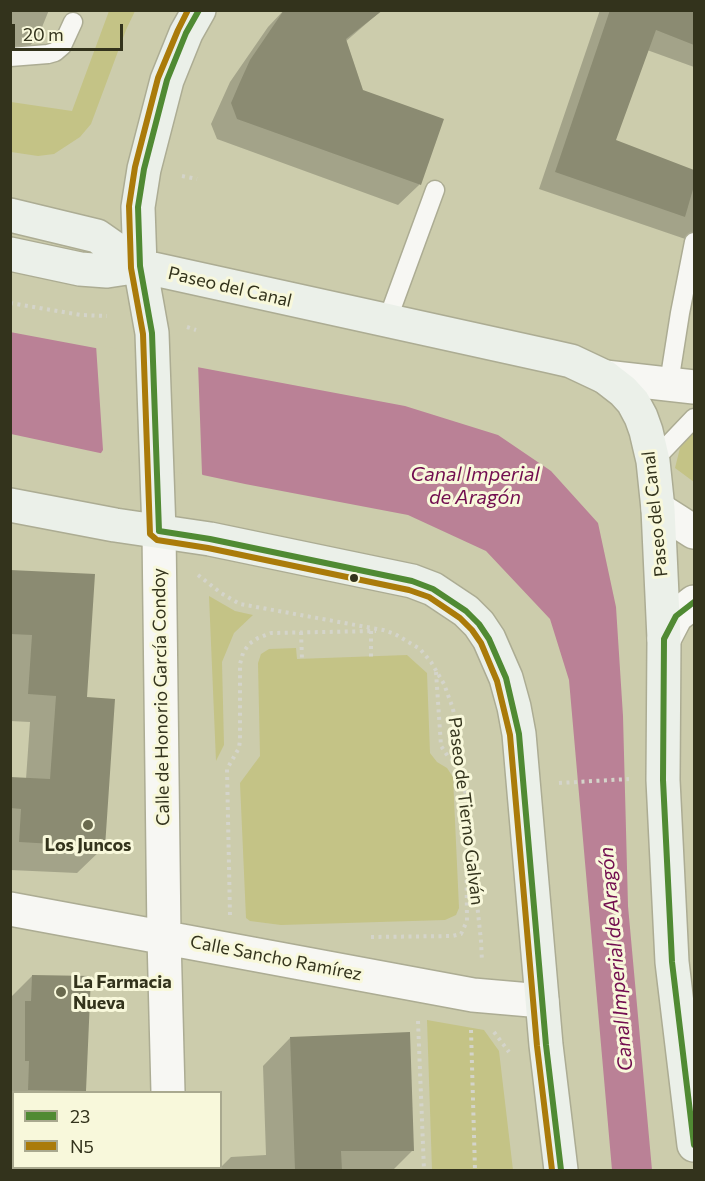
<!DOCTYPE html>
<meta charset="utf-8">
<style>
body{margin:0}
#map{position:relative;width:705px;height:1181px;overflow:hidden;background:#ccccac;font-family:Commissioner,sans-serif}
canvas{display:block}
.frame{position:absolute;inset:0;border:12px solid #33331c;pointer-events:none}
.legend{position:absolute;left:12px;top:1091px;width:210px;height:78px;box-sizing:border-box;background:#f8f8db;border:2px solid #a9a98f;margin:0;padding:8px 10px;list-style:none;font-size:18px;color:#33331c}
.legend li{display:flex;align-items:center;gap:12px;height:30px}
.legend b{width:30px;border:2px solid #a9a98f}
.scale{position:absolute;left:12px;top:24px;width:111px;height:27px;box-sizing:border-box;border:3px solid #33331c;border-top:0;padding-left:8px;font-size:18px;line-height:21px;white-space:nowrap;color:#33331c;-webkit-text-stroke:4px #f8f8db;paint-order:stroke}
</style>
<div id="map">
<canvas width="705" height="1181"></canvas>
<div class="frame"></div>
<ul class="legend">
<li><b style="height:8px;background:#508a33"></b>23</li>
<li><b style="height:8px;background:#aa7b0a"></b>N5</li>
</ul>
<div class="scale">20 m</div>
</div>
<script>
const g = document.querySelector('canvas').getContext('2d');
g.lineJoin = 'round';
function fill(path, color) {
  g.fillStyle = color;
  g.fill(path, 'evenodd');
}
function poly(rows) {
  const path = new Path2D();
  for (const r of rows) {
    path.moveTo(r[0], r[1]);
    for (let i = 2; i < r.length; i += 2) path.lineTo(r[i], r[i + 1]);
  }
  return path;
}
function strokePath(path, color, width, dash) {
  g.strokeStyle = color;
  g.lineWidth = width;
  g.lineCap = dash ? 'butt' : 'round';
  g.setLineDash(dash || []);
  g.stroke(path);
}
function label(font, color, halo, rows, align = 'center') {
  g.font = font + ' Commissioner,sans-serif';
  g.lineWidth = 6;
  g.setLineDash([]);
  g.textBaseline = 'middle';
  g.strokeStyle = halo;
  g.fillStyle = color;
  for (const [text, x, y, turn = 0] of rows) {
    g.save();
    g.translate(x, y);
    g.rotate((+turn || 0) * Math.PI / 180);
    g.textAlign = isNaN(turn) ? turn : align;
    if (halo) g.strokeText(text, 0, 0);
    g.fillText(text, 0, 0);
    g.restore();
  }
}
fill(poly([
 [109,11,135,11,126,30,91,124,80,137,54,154,38,156,11,152,11,102,72,111],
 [694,432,694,482,675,468,680,448],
 [209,596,235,611,253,615,234,633,222,662,224,745,216,761],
 [296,648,297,659,407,655,427,673,430,753,437,762,447,768,453,777,459,908,456,915,445,920,281,925,250,921,246,918,240,783,260,756,258,663,261,654,269,649],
 [427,1020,484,1030,499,1051,513,1170,432,1170]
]), '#c4c386');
fill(poly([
 [10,332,405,406,498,435,551,471,598,523,616,607,623,716,628,906,652,1170,612,1170,569,680,550,619,486,551,408,515,245,484,11,434]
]), '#ba8196');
fill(poly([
 [96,345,198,363,202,474,204,478,99,456,103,450]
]), '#ccccac');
fill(poly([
 [10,10,49,10,38,37,18,58,10,55],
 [284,10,382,10,345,42,362,91,442,120,419,185,398,205,217,139,211,124,230,82,268,27],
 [600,10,694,10,694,67,647,50,614,141,694,172,694,242,539,189],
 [10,571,86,698,104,847,77,873,10,870,10,778,26,779,30,722,10,721],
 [32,976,85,1091,83,1092,14,1092,14,1114,10,1114,10,998],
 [290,1038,413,1150,393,1170,218,1170,231,1157,266,1155,263,1066],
 [44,1168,132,1168,132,1170,44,1170]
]), '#0003');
fill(poly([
 [284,10,383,10,346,39,363,90,444,119,421,185,237,119,231,103,240,82,250,60],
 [610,10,694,10,694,45,656,30,616,140,694,170,694,186,685,217,555,172],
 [10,570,95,574,87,697,115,699,105,847,19,842,21,809,10,808,10,777,50,779,56,696,28,694,32,635,10,634],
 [32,975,91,976,86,1091,28,1090,29,1061,25,1061,25,1001,31,1001],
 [410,1032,414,1151,341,1151,342,1170,295,1170,290,1037]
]), '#8b8b72');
const lane = poly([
 [10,57,48,54,55,52,62,46,73,22],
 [387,321,435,190],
 [669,383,680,313,694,242],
 [653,461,694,418]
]);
const street = poly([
 [605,377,694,387],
 [658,509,694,532],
 [159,531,164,937,168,1092],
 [664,639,676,616,694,602],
 [10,909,473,995,542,1001],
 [170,1168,171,1170]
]);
const secondary = poly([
 [10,215,97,236,140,266],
 [10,254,80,269,107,271,140,266,549,356,571,361,605,377,623,391,633,402,641,417,646,431,653,461,658,509,664,639,663,780,672,962,694,1145],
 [10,505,115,525,210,539,412,581,433,589,466,611,479,624,489,639,506,678,514,707,519,734,546,1045,561,1170],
 [159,531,152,333,140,266,138,207,144,169,167,80,186,33,199,10]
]);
strokePath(lane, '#acac93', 21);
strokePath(street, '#acac93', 36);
strokePath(secondary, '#acac93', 36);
strokePath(poly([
 [182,176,197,179],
 [10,303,81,315,107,316],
 [187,327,196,330],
 [198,575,221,593,240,604,383,630,395,634,420,649,431,662,444,684,452,706,459,732,481,941,482,962],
 [371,631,371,657],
 [301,632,302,659],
 [436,672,441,746,449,758,462,763],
 [559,783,629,779],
 [230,915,227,769,239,748,240,740,240,664,243,653,249,644,258,638,271,633,376,631],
 [371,937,452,936,461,934,467,921,466,820],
 [418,1021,424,1170],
 [471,1030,475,1170],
 [494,1032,509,1052]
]), '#d4d4ca', 4, [3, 4.5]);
strokePath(lane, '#f7f7f3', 18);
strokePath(street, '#f7f7f3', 33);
strokePath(secondary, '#ebf0e9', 33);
strokePath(poly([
 [159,531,210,539,412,581,433,589,466,611,479,624,489,639,506,678,519,734,546,1045,561,1170],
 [159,531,152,333,140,266,138,207,144,169,167,80,186,33,199,10],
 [694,602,676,616,664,639,663,780,672,962,694,1145]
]), '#508a33', 6);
strokePath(poly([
 [188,10,178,30,158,78,135,167,129,206,131,268,143,334,150,534,157,540,208,548,409,590,429,597,460,618,472,630,481,643,497,681,510,735,537,1046,552,1170]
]), '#aa7b0a', 6);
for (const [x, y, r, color] of [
 [354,578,5,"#33331c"],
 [88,825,6,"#69694e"],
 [61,992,6,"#69694e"]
]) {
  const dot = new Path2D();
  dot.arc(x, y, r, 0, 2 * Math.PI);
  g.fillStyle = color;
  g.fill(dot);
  strokePath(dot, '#f8f8db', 2);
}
label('18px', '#33331c', '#f8f8db', [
 ["Paseo del Canal",230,287,13],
 ["Paseo del Canal",655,514,-96],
 ["Calle de Honorio García Condoy",161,697,-91],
 ["Paseo de Tierno Galván",466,811,83],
 ["Calle Sancho Ramírez",276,958,11]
]);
label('bold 18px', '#33331c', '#f8f8db', [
 ["Los Juncos",88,845],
 ["La Farmacia",73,982,"left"],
 ["Nueva",73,1003,"left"]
]);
label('italic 20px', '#720d4f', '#f8f8db', [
 ["Canal Imperial",475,474],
 ["de Aragón",475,497],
 ["Canal Imperial de Aragón",616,959,-95]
]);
</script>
